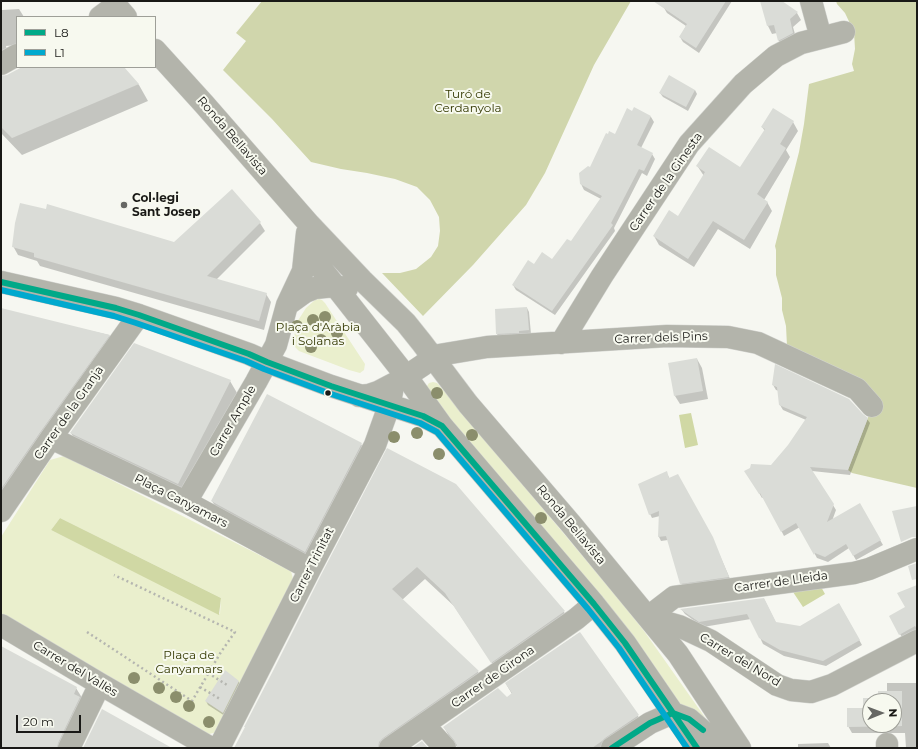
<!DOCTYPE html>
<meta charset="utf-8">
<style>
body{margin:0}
#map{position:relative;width:918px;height:749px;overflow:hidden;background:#f6f7f1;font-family:Montserrat,sans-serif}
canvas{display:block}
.frame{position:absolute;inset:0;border:2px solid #191916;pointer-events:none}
.legend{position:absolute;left:16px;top:16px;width:140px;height:52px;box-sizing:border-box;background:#f7f9ef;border:1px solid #9e9f98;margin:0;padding:5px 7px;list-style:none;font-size:12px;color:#191916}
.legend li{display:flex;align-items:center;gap:8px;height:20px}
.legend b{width:20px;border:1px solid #9e9f98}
.north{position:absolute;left:862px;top:693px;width:40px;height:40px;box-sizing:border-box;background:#f7f9ef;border:1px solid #9e9f98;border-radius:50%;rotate:89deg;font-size:11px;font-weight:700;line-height:16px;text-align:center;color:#191916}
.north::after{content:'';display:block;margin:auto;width:14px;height:18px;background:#666763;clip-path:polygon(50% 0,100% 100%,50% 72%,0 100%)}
.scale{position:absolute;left:16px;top:715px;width:65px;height:18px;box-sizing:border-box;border:2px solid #191916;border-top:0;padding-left:5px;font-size:12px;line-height:14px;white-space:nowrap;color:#191916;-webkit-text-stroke:3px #f7f9ef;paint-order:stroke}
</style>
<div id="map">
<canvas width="918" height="749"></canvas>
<div class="frame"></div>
<ul class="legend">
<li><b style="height:5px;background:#00a988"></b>L8</li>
<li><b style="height:5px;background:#00a9ce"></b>L1</li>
</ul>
<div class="north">N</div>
<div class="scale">20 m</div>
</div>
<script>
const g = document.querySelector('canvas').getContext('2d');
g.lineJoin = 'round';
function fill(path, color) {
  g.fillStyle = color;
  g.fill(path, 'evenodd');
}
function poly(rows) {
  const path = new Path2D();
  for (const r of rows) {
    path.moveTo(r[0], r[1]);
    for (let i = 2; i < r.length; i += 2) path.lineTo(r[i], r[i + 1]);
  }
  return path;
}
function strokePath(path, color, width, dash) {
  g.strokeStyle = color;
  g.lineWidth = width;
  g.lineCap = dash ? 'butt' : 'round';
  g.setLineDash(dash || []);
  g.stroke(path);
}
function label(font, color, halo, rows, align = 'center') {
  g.font = font + ' Montserrat,sans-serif';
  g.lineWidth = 4;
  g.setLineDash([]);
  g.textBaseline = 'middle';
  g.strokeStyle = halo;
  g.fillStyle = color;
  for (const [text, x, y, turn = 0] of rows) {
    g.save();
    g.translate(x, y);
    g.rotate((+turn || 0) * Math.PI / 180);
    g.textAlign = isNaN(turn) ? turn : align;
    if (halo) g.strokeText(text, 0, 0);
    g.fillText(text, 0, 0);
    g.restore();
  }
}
fill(poly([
 [319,299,322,300,325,303,365,364,364,370,360,373,349,370,299,351,295,347,294,337,297,322,306,308,315,300],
 [433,382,437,383,439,385,622,603,644,631,716,733,677,702,426,390,427,386,429,383],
 [64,456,291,571,294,583,217,732,205,735,1,613,1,537,50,460],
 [60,518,221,598,220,614,51,530]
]), '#eaefcd');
fill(poly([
 [262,1,631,1,594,65,545,173,526,205,473,265,423,316,382,273,400,273,416,269,431,257,438,246,440,231,439,217,430,200,417,187,395,179,367,173,341,169,311,162,272,119,223,70,246,41,236,33],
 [836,1,917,1,917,488,852,473,848,470,869,415,880,409,787,346,786,326,782,310,782,298,776,275,776,250,775,246,799,152,804,124,809,84,854,71,852,64,855,49,854,32,845,13,837,4]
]), '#d0d6ac');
fill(poly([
 [691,413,698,445,685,448,679,415],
 [60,518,221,598,219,615,51,530],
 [820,585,825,594,803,607,791,589]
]), '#d0d8a4');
fill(poly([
 [669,1,732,1,699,53,683,42,680,37,686,26,667,13,664,8],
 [761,1,781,1,797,13,801,20,793,27,797,41,783,48,779,41,777,33,772,34,768,26],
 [1,8,2,10,19,9,24,17,17,17,17,45,6,46,7,50,1,51],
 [25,67,123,67,139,85,148,101,22,155,1,133,1,83],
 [695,90,697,94,688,111,663,97,660,93],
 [634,108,651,117,654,122,641,148,652,154,655,159,647,176,642,173,614,228,615,231,555,315,516,290,513,285,534,266,552,260,571,243,601,199,584,190,581,184,590,168,633,112],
 [793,122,798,131,786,150,790,157,764,200,767,202,772,211,750,249,718,229,694,267,659,245,654,236,679,218,704,176,698,167,741,168,765,131,762,127],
 [260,223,265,231,216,280,266,294,271,302,264,330,40,266,37,261,18,255,13,246,174,243],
 [527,308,529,312,531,334,499,338,497,334],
 [1,310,109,335,119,352,1,519],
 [697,359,702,368,708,399,680,404,675,396],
 [230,381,240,398,187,500,81,450,71,433],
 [773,385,867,419,870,423,850,475,812,471,836,510,832,521,860,505,883,545,856,560,849,548,828,562,817,558,800,527,784,536,764,497,762,498,746,471,771,466,789,445,806,420,783,410,780,405,779,391,776,390],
 [361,444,371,461,315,568,222,518,212,501],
 [666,472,670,479,714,542,731,581,683,587,681,583,668,540,661,541,659,537,660,516,652,518,650,514],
 [455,485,564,612,572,625,500,675,454,606,425,579,402,600,478,672,486,685,395,748,235,748],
 [917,586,917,631,903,639,900,634,906,608],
 [764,599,776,623,800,627,839,604,862,645,826,666,784,656,763,644,751,619,703,627,685,614,682,610],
 [579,633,638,716,646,729,618,748,458,748,451,740,444,727,507,699,512,694,506,684],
 [1,647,76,688,84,701,69,748,1,748],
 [238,681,241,685,225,716,208,705,206,701],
 [887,683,917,683,917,748,906,748,905,733,852,733,848,726,864,709,864,699,879,699,887,692],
 [870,701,894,701,894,725,870,725],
 [828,743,831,748,798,748,798,744]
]), '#0003');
fill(poly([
 [653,1,726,1,696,48,679,37,687,24],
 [760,1,782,1,798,12,790,19,793,33,778,41,774,25,767,26],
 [22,67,124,67,139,84,12,138,1,127,1,76,7,75],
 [669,75,695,90,686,107,659,93],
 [634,107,651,116,637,145,653,153,644,171,639,169,611,223,613,225,552,311,512,285,528,260,534,264,542,252,552,259,567,239,571,241,602,196,580,184,579,173,588,166,590,167,606,133,608,134,609,131,615,134,627,108,632,111],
 [773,108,794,121,780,144,786,148,757,194,768,202,744,240,713,221,688,259,653,236,669,210,678,216,705,172,696,166,709,147,740,167,765,129,761,127],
 [232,189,261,222,207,276,267,293,259,321,34,257,34,253,12,247,15,223,20,203,46,209,47,204,174,242],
 [527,307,529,330,519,331,519,333,496,334,495,309],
 [1,308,110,335,41,431,1,489],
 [134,343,231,380,178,484,70,433],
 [697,358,703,391,674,396,668,363],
 [775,364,849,399,863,414,868,418,848,470,810,467,834,504,827,522,860,503,881,540,853,556,846,544,825,557,815,553,814,555,796,523,781,532,760,493,759,494,744,471,750,468,751,464,771,465,788,445,807,417,779,405,777,387,772,385],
 [267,394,362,443,305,552,211,501],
 [387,448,456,484,565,611,491,663,445,593,417,567,392,589,479,671,383,738,379,742,378,748,234,748,245,727,244,727,274,669,321,575],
 [667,471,669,478,678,474,713,537,729,577,680,584,666,536,658,537,659,511,649,515,638,484],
 [917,506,917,537,912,537,901,542,892,511],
 [917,563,917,579,912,580,908,566],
 [917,585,917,629,915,626,899,635,889,616,905,607,897,593],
 [764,598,776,622,800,626,839,603,860,640,823,661,780,650,759,638,747,614,699,622,680,609],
 [580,632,639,715,605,738,602,741,592,748,457,748,457,745,454,740,443,727,498,688,507,697,512,693,505,683],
 [1,646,77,687,74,694,80,697,58,743,57,748,1,748],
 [225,670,239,681,223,713,205,701],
 [878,691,902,691,902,726,847,727,847,708,863,708,863,698,878,698],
 [870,701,894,701,894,725,870,725],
 [102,709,172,748,83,748],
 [422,741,428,748,412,748]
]), '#dadcd7');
const minor = poly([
 [112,1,126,17],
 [811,1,821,38],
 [100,17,116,5],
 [155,50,204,104,309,224,362,280,406,323,422,343,468,404,571,524,678,654,740,748],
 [1,64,17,55],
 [309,227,321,268,406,376,442,426,594,604,625,643,697,748],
 [1,282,116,308,139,315,249,354,267,362,331,386,423,416,442,426],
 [287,305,305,292,315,288,335,286,347,288],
 [561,343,602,276,689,144,743,84,776,56,801,43,844,32],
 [359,396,369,395,378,392,399,381,423,365,433,356,487,347,667,336,728,337,758,343,857,389,872,406],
 [51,438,186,502,310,569],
 [186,502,256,382,276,345,287,305,303,271,307,233],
 [1,511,51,438,139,315],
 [648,617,679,626,711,641,777,685,791,690,811,692,832,685,917,641],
 [648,617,674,597,854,573,869,569,917,549],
 [1,625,100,684,211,748],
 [424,725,445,748],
 [887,744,887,748],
 [69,748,100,684],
 [219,748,310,569,375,445,389,406,392,392],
 [390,748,576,619,594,604],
 [612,748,650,723,673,713,689,719,704,732,716,748]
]);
strokePath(minor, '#d2d3cf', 23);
strokePath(poly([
 [87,632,192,701,221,652,235,632,114,575],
 [208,673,227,685],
 [200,687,220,699]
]), '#b5b6b0', 2.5, [2, 3]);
strokePath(minor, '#b3b4ab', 22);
strokePath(poly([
 [1,282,116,308,139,315,249,354,267,362,331,386,423,416,442,426,594,604,625,643,697,748],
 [612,748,650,723,673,713,689,719,703,730]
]), '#00a988', 6);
strokePath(poly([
 [1,290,114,316,136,323,246,361,264,369,328,393,420,423,437,432,588,609,619,648,687,748]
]), '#00a9ce', 6);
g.fillStyle = '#8b8e6c';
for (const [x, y] of [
 [325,317],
 [313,320],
 [297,326],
 [337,333],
 [321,340],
 [311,347],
 [437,393],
 [417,433],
 [472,435],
 [394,437],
 [439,454],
 [541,518],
 [134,678],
 [159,688],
 [176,697],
 [189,706],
 [209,722]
]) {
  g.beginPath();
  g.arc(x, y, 6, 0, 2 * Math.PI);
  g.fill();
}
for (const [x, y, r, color] of [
 [124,205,4,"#666763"],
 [328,393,3.5,"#191916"]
]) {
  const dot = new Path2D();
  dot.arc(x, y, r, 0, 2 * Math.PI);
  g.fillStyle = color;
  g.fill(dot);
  strokePath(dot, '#f7f9ef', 1.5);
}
label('12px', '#333800', '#f7f9ef', [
 ["Turó de",468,94],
 ["Cerdanyola",468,108],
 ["Plaça d'Aràbia",318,327],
 ["i Solanas",318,341],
 ["Plaça de",189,655],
 ["Canyamars",189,669]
]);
label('12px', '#191916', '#f7f9ef', [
 ["Ronda Bellavista",232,136,49],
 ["Carrer de la Ginesta",666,182,-55],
 ["Carrer dels Pins",661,338,-2],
 ["Carrer de la Granja",69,413,-55],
 ["Carrer Ample",233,421,-60],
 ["Plaça Canyamars",181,501,27],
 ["Ronda Bellavista",571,525,50],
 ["Carrer Trinitat",312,565,-63],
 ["Carrer de Lleida",781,582,-8],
 ["Carrer del Nord",740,660,31],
 ["Carrer del Vallès",75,669,31],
 ["Carrer de Girona",493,677,-35]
]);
label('bold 12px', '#191916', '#f7f9ef', [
 ["Col·legi",132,198],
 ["Sant Josep",132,212]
], 'left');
</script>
